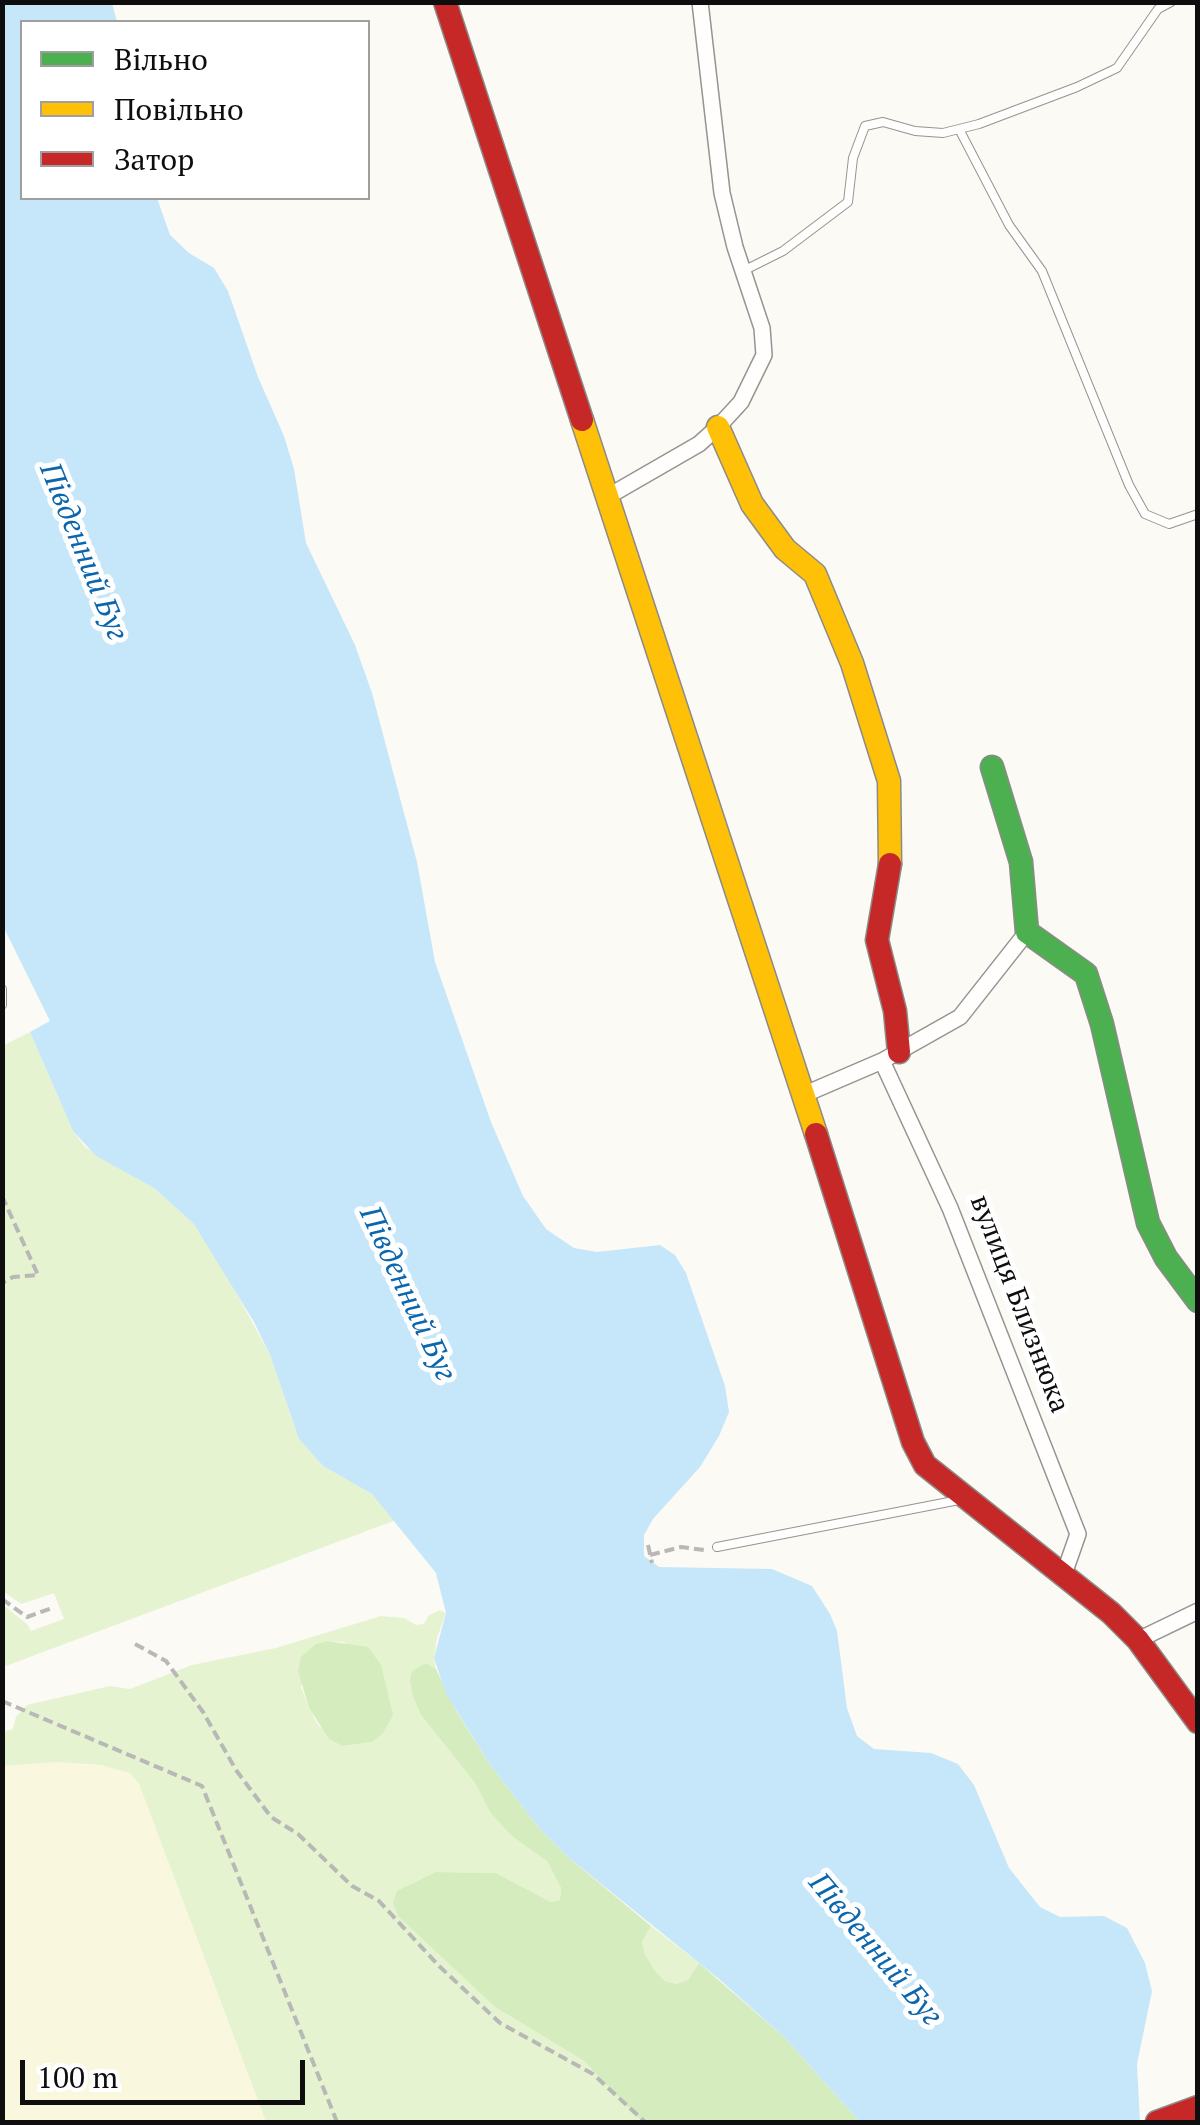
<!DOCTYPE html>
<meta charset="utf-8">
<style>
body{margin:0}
#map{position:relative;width:1200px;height:2125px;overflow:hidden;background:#fcfaf4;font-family:"PT Serif",serif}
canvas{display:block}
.frame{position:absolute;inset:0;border:5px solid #0e0e0e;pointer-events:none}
.legend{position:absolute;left:20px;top:20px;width:350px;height:180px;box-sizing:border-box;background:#fff;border:2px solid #9f9f9f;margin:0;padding:12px 18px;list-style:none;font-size:30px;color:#0e0e0e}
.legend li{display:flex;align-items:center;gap:20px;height:50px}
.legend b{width:50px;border:2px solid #9f9f9f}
.scale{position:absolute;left:20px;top:2060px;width:285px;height:45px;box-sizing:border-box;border:5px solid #0e0e0e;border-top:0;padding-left:12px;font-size:30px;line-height:35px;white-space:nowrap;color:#0e0e0e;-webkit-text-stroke:8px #fff;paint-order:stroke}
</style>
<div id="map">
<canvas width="1200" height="2125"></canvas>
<div class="frame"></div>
<ul class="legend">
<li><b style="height:12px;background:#4caf50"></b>Вільно</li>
<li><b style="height:12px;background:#ffc107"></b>Повільно</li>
<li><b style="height:12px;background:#c62828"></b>Затор</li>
</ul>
<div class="scale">100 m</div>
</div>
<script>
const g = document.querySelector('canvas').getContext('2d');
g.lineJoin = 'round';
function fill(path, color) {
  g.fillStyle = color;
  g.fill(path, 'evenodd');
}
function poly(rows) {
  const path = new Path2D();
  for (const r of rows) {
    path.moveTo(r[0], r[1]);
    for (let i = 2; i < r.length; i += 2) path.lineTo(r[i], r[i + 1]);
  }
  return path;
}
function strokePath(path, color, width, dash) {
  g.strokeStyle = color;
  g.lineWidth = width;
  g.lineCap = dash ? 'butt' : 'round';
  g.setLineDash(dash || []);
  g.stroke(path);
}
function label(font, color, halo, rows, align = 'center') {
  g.font = font + ' "PT Serif",serif';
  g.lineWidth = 10;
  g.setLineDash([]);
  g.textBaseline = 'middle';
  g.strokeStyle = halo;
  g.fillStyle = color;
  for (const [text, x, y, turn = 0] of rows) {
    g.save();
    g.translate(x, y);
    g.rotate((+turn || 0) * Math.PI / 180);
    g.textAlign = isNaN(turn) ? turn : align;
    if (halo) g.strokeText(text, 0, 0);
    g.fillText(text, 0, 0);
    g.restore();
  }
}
fill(poly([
 [57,1762,116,1767,131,1773,139,1784,266,2122,3,2122,3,1766]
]), '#faf7df');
fill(poly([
 [30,1032,73,1131,85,1147,154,1188,194,1224,209,1243,270,1355,299,1439,323,1466,372,1494,396,1520,3,1667,2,1604,28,1625,31,1631,64,1619,54,1593,21,1604,3,1591,2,1046],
 [440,1610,446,1613,437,1638,434,1658,436,1669,426,1663,413,1697,421,1715,475,1783,490,1812,547,1861,561,1888,560,1900,551,1902,496,1873,436,1872,399,1916,495,2007,584,2061,642,2122,266,2122,139,1784,130,1773,101,1765,57,1762,3,1766,3,1732,13,1729,16,1717,27,1705,110,1686,130,1689,192,1665,276,1648,381,1616,404,1618,416,1625,424,1624,429,1615],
 [328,1641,345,1642,372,1742,343,1746,318,1725,309,1708,301,1687,316,1644],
 [651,1926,699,1963,688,1980,674,1984,665,1981,655,1971,645,1954,642,1942]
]), '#e5f3d1');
fill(poly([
 [328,1641,368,1647,381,1665,393,1715,383,1733,372,1742,343,1746,329,1739,309,1708,298,1671,301,1657,316,1644],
 [426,1663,436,1669,455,1709,491,1766,539,1828,569,1858,651,1926,642,1942,645,1954,655,1971,665,1981,675,1984,688,1980,699,1963,784,2037,860,2122,642,2122,584,2061,495,2007,398,1916,393,1903,397,1891,436,1872,496,1873,551,1902,560,1900,561,1888,547,1861,512,1836,490,1812,475,1783,421,1715,413,1697,410,1681,412,1671]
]), '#d5ecbf');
fill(poly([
 [3,2,112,3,117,22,22,22,22,198,157,198,170,235,189,253,214,268,228,291,258,377,284,436,294,469,306,543,355,645,372,693,417,862,435,962,491,1122,523,1196,546,1229,574,1248,597,1252,660,1245,675,1255,686,1273,725,1386,729,1412,719,1436,700,1467,653,1519,644,1535,644,1556,659,1567,772,1569,812,1586,830,1614,837,1631,847,1708,857,1736,874,1749,931,1753,958,1764,974,1785,1009,1868,1040,1907,1060,1917,1104,1916,1127,1928,1145,1963,1152,1991,1137,2064,1140,2122,860,2122,784,2037,719,1979,569,1858,539,1828,491,1766,446,1694,434,1658,446,1613,436,1573,372,1494,323,1466,299,1439,270,1355,254,1322,194,1224,154,1188,96,1156,73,1131,30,1032,50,1021,3,926]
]), '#c6e7fa');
const lane = poly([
 [959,129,1009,225,1042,271,1129,485,1145,514,1169,524,1198,514],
 [743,271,783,251,848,202,853,158,865,126,883,122,915,131,943,133,979,124,1077,87,1117,68,1158,9,1171,2],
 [2,989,2,1005],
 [717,1547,959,1500]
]);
const street = poly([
 [607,497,699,444,718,427,741,402,764,355,762,328,735,247,722,193,700,2],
 [882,1061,950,1208,1078,1534,1064,1574],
 [803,1095,882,1061,960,1017,1027,932],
 [1138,1640,1198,1611]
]);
const fast = poly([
 [992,767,1021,862,1027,932,1086,974,1102,1024,1148,1223,1166,1258,1198,1301]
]);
const slow = poly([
 [582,420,816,1134],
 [718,427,752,504,785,549,815,574,852,663,889,781,890,864]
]);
const jam = poly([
 [445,2,582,420],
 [890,864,877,940,895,1011,899,1052],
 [816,1134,913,1442,925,1465,1111,1613,1138,1640,1198,1722],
 [1157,2122,1198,2107]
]);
strokePath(lane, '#959492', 10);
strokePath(street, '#959492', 18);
strokePath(fast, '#8c8b88', 25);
strokePath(slow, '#8c8b88', 25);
strokePath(jam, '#8c8b88', 25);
strokePath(poly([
 [2,1196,38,1275,13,1277,2,1283],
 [648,1545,652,1563],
 [650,1555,681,1547,704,1550],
 [2,1599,27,1617,52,1608],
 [135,1644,166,1661,203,1712,236,1770,271,1817,298,1834,352,1886,379,1901,439,1966,500,2023,593,2074,645,2122],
 [2,1701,202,1786,337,2122]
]), '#b8b8b7', 4, [10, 5]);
strokePath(lane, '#fffefd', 8);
strokePath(street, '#fffefd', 15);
strokePath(fast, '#4caf50', 22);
strokePath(slow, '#ffc107', 22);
strokePath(jam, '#c62828', 22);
label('28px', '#0e0e0e', '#fff', [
 ["вулиця Близнюка",1019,1304,69]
]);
label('italic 30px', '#0b66ad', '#fff', [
 ["Південний Буг",83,552,68],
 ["Південний Буг",407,1294,65],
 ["Південний Буг",875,1950,50]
]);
</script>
